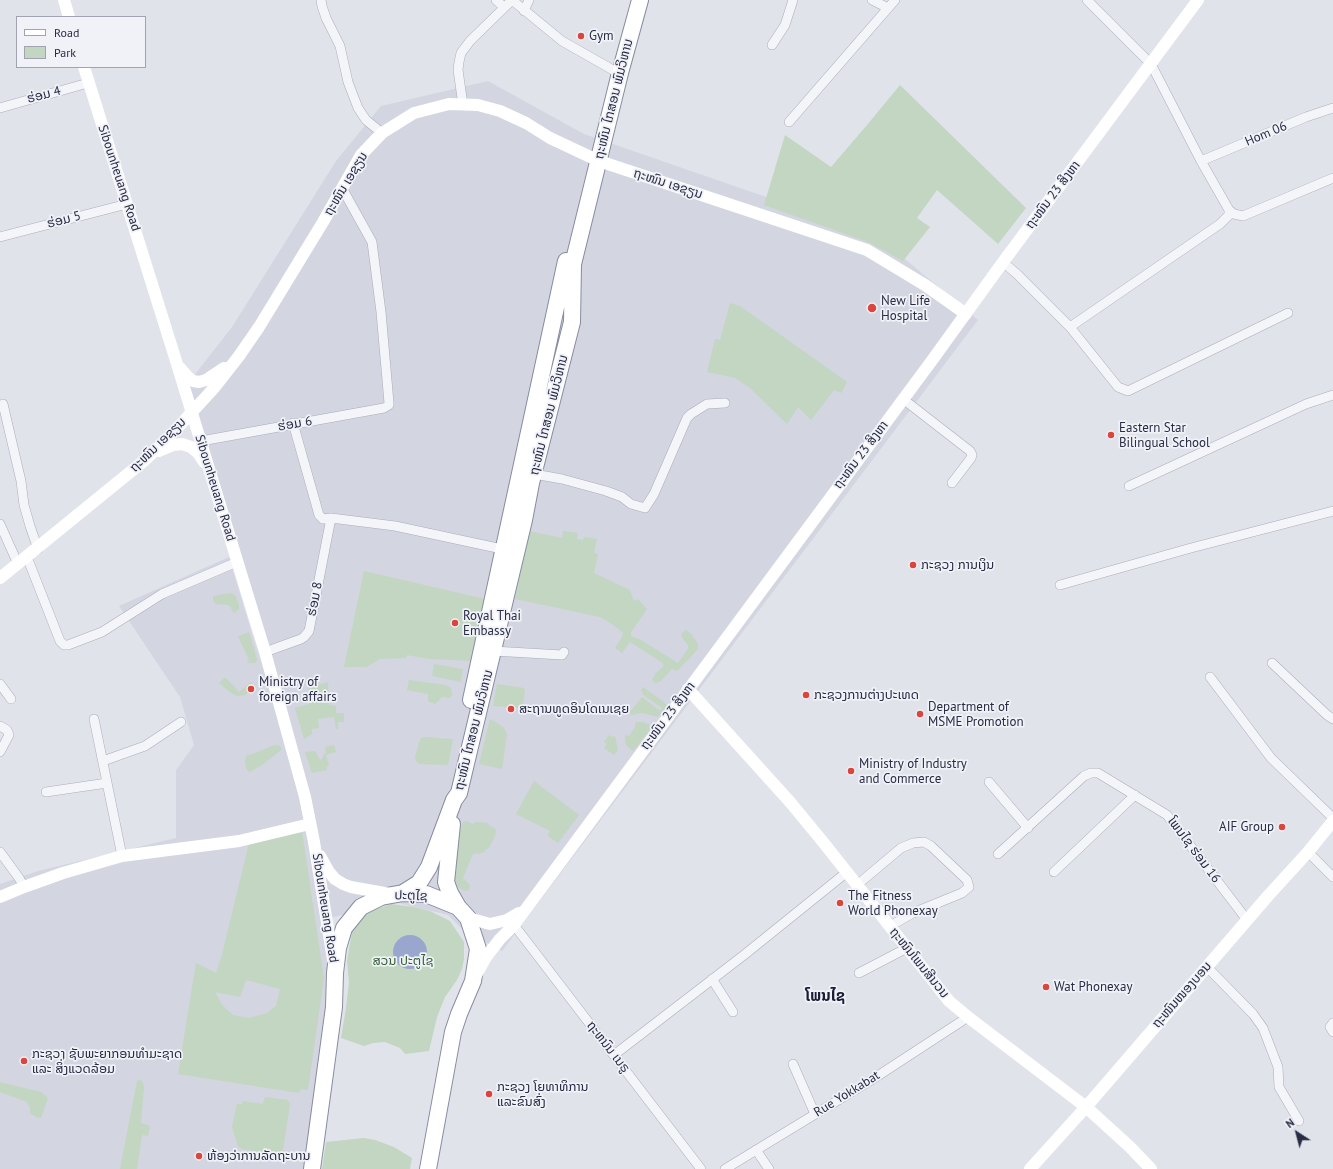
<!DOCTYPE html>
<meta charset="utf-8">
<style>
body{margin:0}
#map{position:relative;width:1333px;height:1169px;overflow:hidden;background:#e1e3eb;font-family:"PT Sans",sans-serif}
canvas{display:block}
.legend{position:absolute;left:16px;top:16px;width:130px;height:52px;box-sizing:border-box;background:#f1f2f8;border:1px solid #a1a3b0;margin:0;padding:5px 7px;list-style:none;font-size:12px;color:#282c44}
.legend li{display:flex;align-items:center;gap:8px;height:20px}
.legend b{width:20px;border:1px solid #a1a3b0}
.north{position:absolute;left:1277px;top:1113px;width:40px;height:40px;-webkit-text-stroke:3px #f1f2f8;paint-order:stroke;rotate:324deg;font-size:11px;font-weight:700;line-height:16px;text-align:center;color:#282c44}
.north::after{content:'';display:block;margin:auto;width:14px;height:18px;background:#282c44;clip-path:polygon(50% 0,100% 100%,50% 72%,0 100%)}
</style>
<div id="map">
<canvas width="1333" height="1169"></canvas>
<ul class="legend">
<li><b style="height:5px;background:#fff"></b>Road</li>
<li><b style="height:11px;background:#c2d6c1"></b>Park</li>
</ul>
<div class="north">N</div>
</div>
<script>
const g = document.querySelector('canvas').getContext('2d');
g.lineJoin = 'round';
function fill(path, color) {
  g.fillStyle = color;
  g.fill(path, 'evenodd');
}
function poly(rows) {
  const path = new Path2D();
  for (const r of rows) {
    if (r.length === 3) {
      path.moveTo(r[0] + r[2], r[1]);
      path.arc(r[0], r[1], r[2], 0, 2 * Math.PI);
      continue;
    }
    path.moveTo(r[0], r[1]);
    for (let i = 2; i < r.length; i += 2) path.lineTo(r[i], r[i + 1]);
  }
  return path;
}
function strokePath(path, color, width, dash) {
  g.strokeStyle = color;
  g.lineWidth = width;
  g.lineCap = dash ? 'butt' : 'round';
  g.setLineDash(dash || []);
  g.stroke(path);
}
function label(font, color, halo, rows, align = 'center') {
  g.font = font + ' "PT Sans","Noto Sans Lao",sans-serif';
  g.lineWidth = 3.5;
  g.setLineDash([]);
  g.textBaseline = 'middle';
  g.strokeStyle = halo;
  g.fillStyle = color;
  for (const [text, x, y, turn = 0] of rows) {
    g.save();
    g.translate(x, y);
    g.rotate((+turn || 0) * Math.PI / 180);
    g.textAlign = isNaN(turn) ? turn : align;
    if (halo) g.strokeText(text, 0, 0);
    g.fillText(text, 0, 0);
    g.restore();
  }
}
fill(poly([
 [488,81,584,134,876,235,978,320,502,951,464,931,448,915,394,902,326,919,330,974,308,1169,0,1169,0,884,38,871,176,838,176,770,194,745,180,697,119,606,229,557,263,670,185,387,232,327,336,161,381,106]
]), '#d3d5e0');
fill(poly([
 [900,85,1026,208,998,244,937,190,917,218,930,227,903,261,868,242,764,205,785,135,831,167,867,125],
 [730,303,740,306,847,382,841,393,834,390,811,420,798,407,787,424,750,388,735,378,707,372,715,339,720,340],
 [529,531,562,538,563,531,578,533,577,539,583,540,584,537,597,539,594,553,598,554,594,573,630,590,634,601,638,599,647,609,631,632,631,636,641,640,678,663,688,649,688,645,681,636,682,633,686,630,691,634,698,644,698,649,677,671,672,669,661,681,655,683,652,680,656,673,663,667,663,663,630,642,622,653,615,648,622,637,623,633,612,624,600,617,515,599],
 [364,571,485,599,483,613,472,661,429,659,407,655,406,658,380,659,366,667,344,667],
 [230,593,235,595,239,605,239,609,234,613,229,605,216,604,213,600,213,596],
 [249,632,257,660,255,663,251,663,247,662,249,660,238,636],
 [434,664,463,669,461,682,432,676],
 [224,678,226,678,239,692,251,682,253,684,252,689,245,695,238,696,231,693,219,683],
 [409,680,446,685,451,688,452,695,450,698,442,697,435,704,428,701,428,694,407,690],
 [328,682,329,705,336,706,336,713,344,713,344,722,338,722,338,729,336,729,334,717,318,719,319,728,312,729,312,734,304,739,295,708,312,703,308,688],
 [497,684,524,688,525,690,523,705,519,708,493,706],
 [643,687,665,703,667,706,658,717,642,713,631,715,630,712,642,697,660,711,662,708,642,694,643,692,641,691],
 [490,719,499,724,504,728,507,734,502,769,479,764],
 [636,722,643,722,650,725,652,727,633,751,627,746,625,742,625,735,629,736,635,727,635,724],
 [609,735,612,737,615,736,618,750,614,755,604,748,607,744,604,742],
 [425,737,452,739,453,740,448,765,420,764,416,761,415,757,419,743,421,738],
 [274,745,278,745,281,747,281,750,262,765,250,772,247,770,245,763,246,756,258,752],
 [334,745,336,752,326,755,329,766,326,767,327,770,312,773,305,752,315,751,320,760,322,759,324,754,326,753,325,747],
 [534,781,579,815,558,843,548,836,550,831,516,814],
 [467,821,473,824,477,822,487,823,490,826,496,829,495,836,490,846,483,853,473,854,463,878,470,885,469,890,465,891,454,885,451,878,462,824,463,822],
 [302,831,324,978,308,1090,301,1089,299,1093,178,1074,196,963,216,973,222,955,249,843],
 [246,980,280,989,276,1006,267,1013,249,1018,233,1015,222,1005,215,992,240,997],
 [391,904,414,907,430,911,450,921,464,942,464,959,462,969,457,980,445,997,437,1017,429,1051,405,1054,400,1048,385,1042,373,1043,364,1046,341,1038,346,1008,349,982,347,961,352,931,367,912],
 [140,1080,142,1081,144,1086,141,1123,150,1126,148,1136,142,1135,137,1169,120,1169,137,1081],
 [0,1082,41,1092,48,1098,41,1118,36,1117,30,1113,30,1107,27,1102,0,1092],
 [265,1097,288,1100,290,1104,283,1150,276,1154,241,1149,238,1146,232,1127,237,1104,242,1104,243,1101,263,1104],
 [364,1138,375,1140,394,1147,412,1158,410,1169,322,1169,326,1142]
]), '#c2d6c1');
fill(poly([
 [410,952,17]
]), '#99a7ce');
const street = poly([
 [321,0,322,6,326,18,340,46,348,82,358,108,366,120,382,133],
 [496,0,504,7],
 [512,0,562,41,613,70],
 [872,0,888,8],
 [1087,0,1151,64,1201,161,1229,210,1234,214,1243,216,1333,178],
 [524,11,529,0],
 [772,45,785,25,793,0],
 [463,105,458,70,459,62,461,53,470,41,512,0],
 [0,108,88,83],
 [789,122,895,0],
 [1201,161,1306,117,1333,108],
 [0,237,127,204],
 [1003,262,1018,275,1070,327,1118,387,1128,391,1288,313],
 [1070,327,1220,224,1229,215,1229,210],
 [903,399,970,451,972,455,971,458,952,483],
 [3,404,21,481,24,505,30,526,38,549],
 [293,423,319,515,323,519,331,518,395,526,502,549],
 [201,441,384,408,389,405,389,403,381,312,372,242,342,188],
 [534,474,562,479,606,491,622,497,631,504,645,508,654,494,687,418,691,414,707,404,725,403],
 [1129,486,1306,404,1333,395],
 [0,524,18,564],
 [27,557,60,641,64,645,68,645,102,632,162,594,237,562],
 [1060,585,1191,548,1333,511],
 [493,651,562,655,564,652],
 [265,652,301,639,304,637,309,631,331,518],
 [1272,663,1327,715,1333,719],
 [1210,677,1271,758,1333,818],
 [0,684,11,699],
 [94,719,122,856],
 [0,726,7,730,9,735,0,752],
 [103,761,145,746,181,722],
 [989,782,1028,828],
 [46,792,107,783],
 [0,852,19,878,24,887],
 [1308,852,1333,877],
 [998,854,1084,776,1091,773,1098,773,1167,815,1247,920],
 [1054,872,1135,795],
 [857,885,901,848,913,843,924,842,931,846,967,880,969,887,962,893,913,913,890,926],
 [514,925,701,1169],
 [1206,966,1253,1014,1263,1028,1278,1067,1279,1087,1299,1121],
 [859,973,907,948],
 [712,979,733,1012],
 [1333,1023,1330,1027,1333,1032],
 [614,1055,744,955,847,872],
 [793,1064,815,1114],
 [756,1150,769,1169],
 [725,1169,873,1079,968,1017]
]);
const highway = poly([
 [471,700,566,261],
 [452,824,446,882,450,893,458,907],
 [403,893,419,883,429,867,454,800,459,793,524,520,531,483,572,322,573,264,620,73,640,0],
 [312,1169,334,1007,335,973,338,948,344,928,361,907,381,897,403,893,426,894,458,907,468,918,478,949,473,981,459,1014,453,1032,428,1169]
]);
strokePath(street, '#aaacb9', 10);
strokePath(highway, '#878ca3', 18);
strokePath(street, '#f4f5f9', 9);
strokePath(poly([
 [64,0,69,17],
 [84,67,177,364,265,652,305,797,314,842,333,960],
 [180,368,187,376,193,381,199,382,206,380,224,368],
 [159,451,173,445,182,444,191,447,198,453,204,462],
 [0,578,145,460,170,436,214,388,239,356,259,327,323,222,361,155,382,133,414,113,449,104,478,105,500,111,526,123,550,138,599,161,867,250,925,285,966,314],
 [688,689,790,802,823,842,949,1001,968,1017,1086,1107,1130,1147,1151,1169],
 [320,856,329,872,335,879,343,884,351,887,390,894],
 [0,897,24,887,63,873,122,856,239,841,310,824],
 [468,918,490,924,507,920,519,913],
 [476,975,486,957,500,939,514,925,933,359,1003,262,1198,0],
 [1030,1169,1086,1107,1267,897,1308,852,1333,821]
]), '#fff', 12);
strokePath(highway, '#fff', 16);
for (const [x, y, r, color] of [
 [581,36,4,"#da463c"],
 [872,308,5,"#da463c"],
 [1111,435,4,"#da463c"],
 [913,565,4,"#da463c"],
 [455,623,4,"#da463c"],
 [251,689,4,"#da463c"],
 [806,695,4,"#da463c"],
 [511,709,4,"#da463c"],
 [920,714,4,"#da463c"],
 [851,771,4,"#da463c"],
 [1282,827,4,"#da463c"],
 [840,903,4,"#da463c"],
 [1046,987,4,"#da463c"],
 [24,1061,4,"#da463c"],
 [489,1094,4,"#da463c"],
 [199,1156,4,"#da463c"]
]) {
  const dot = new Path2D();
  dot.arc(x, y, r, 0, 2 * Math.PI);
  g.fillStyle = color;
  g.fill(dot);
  strokePath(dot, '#f1f2f8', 1.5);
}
label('13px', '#282c44', '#f1f2f8', [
 ["Gym",589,36],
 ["New Life",881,301],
 ["Hospital",881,316],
 ["Eastern Star",1119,428],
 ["Bilingual School",1119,443],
 ["ກະຊວງ ການເງິນ",921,565],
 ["Royal Thai",463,616],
 ["Embassy",463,631],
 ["Ministry of",259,682],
 ["foreign affairs",259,697],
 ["ກະຊວງການຕ່າງປະເທດ",814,695],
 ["Department of",928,707],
 ["MSME Promotion",928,722],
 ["ສະຖານທູດອິນໂດເນເຊຍ",519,709],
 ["Ministry of Industry",859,764],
 ["and Commerce",859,779],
 ["AIF Group",1274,827,"right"],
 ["The Fitness",848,896],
 ["World Phonexay",848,911],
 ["Wat Phonexay",1054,987],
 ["ກະຊວງ ຊັບພະຍາກອນທຳມະຊາດ",32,1054],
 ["ແລະ ສິ່ງແວດລ້ອມ",32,1069],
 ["ກະຊວງ ໂຍທາທິການ",497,1087],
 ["ແລະຂົນສົ່ງ",497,1102],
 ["ຫ້ອງວ່າການລັດຖະບານ",207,1156]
], 'left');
label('13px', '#282c44', '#f1f2f8', [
 ["ຮ່ອມ 4",44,95,-15],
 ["ຖະໜົນ ໄກສອນ ພົມວິຫານ",614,99,-76],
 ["Hom 06",1266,134,-23],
 ["Sibounheuang Road",119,178,72],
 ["ຖະໜົນ ເອຊຽນ",346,184,-59],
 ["ຖະໜົນ ເອຊຽນ",668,184,18],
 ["ຖະໜົນ 23 ສິງຫາ",1053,195,-53],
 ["ຮ່ອມ 5",64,220,-15],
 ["ຖະໜົນ ໄກສອນ ພົມວິຫານ",549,415,-76],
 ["ຮ່ອມ 6",295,424,-10],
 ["ຖະໜົນ ເອຊຽນ",158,445,-44],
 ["ຖະໜົນ 23 ສິງຫາ",861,455,-53],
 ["Sibounheuang Road",215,488,73],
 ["ຮ່ອມ 8",315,599,-79],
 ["ຖະໜົນ 23 ສິງຫາ",668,716,-53],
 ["ຖະໜົນ ໄກສອນ ພົມວິຫານ",474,730,-76],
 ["ໂພນໄຊ ຮ່ອມ 16",1194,850,53],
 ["ປະຕູໄຊ",411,896,2],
 ["Sibounheuang Road",325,908,81],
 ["ຖະໜົນໂພນສີນວນ",919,963,51],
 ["ຖະໜົນໜອງບອນ",1182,995,-49],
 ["ຖະຫນົນ ເນຣູ",608,1047,52],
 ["Rue Yokkabat",847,1094,-32]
]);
label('13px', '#346135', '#f1f2f8', [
 ["ສວນ ປະຕູໄຊ",403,961]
]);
label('bold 15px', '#1a1d35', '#f1f2f8', [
 ["ໂພນໄຊ",825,997]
]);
</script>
